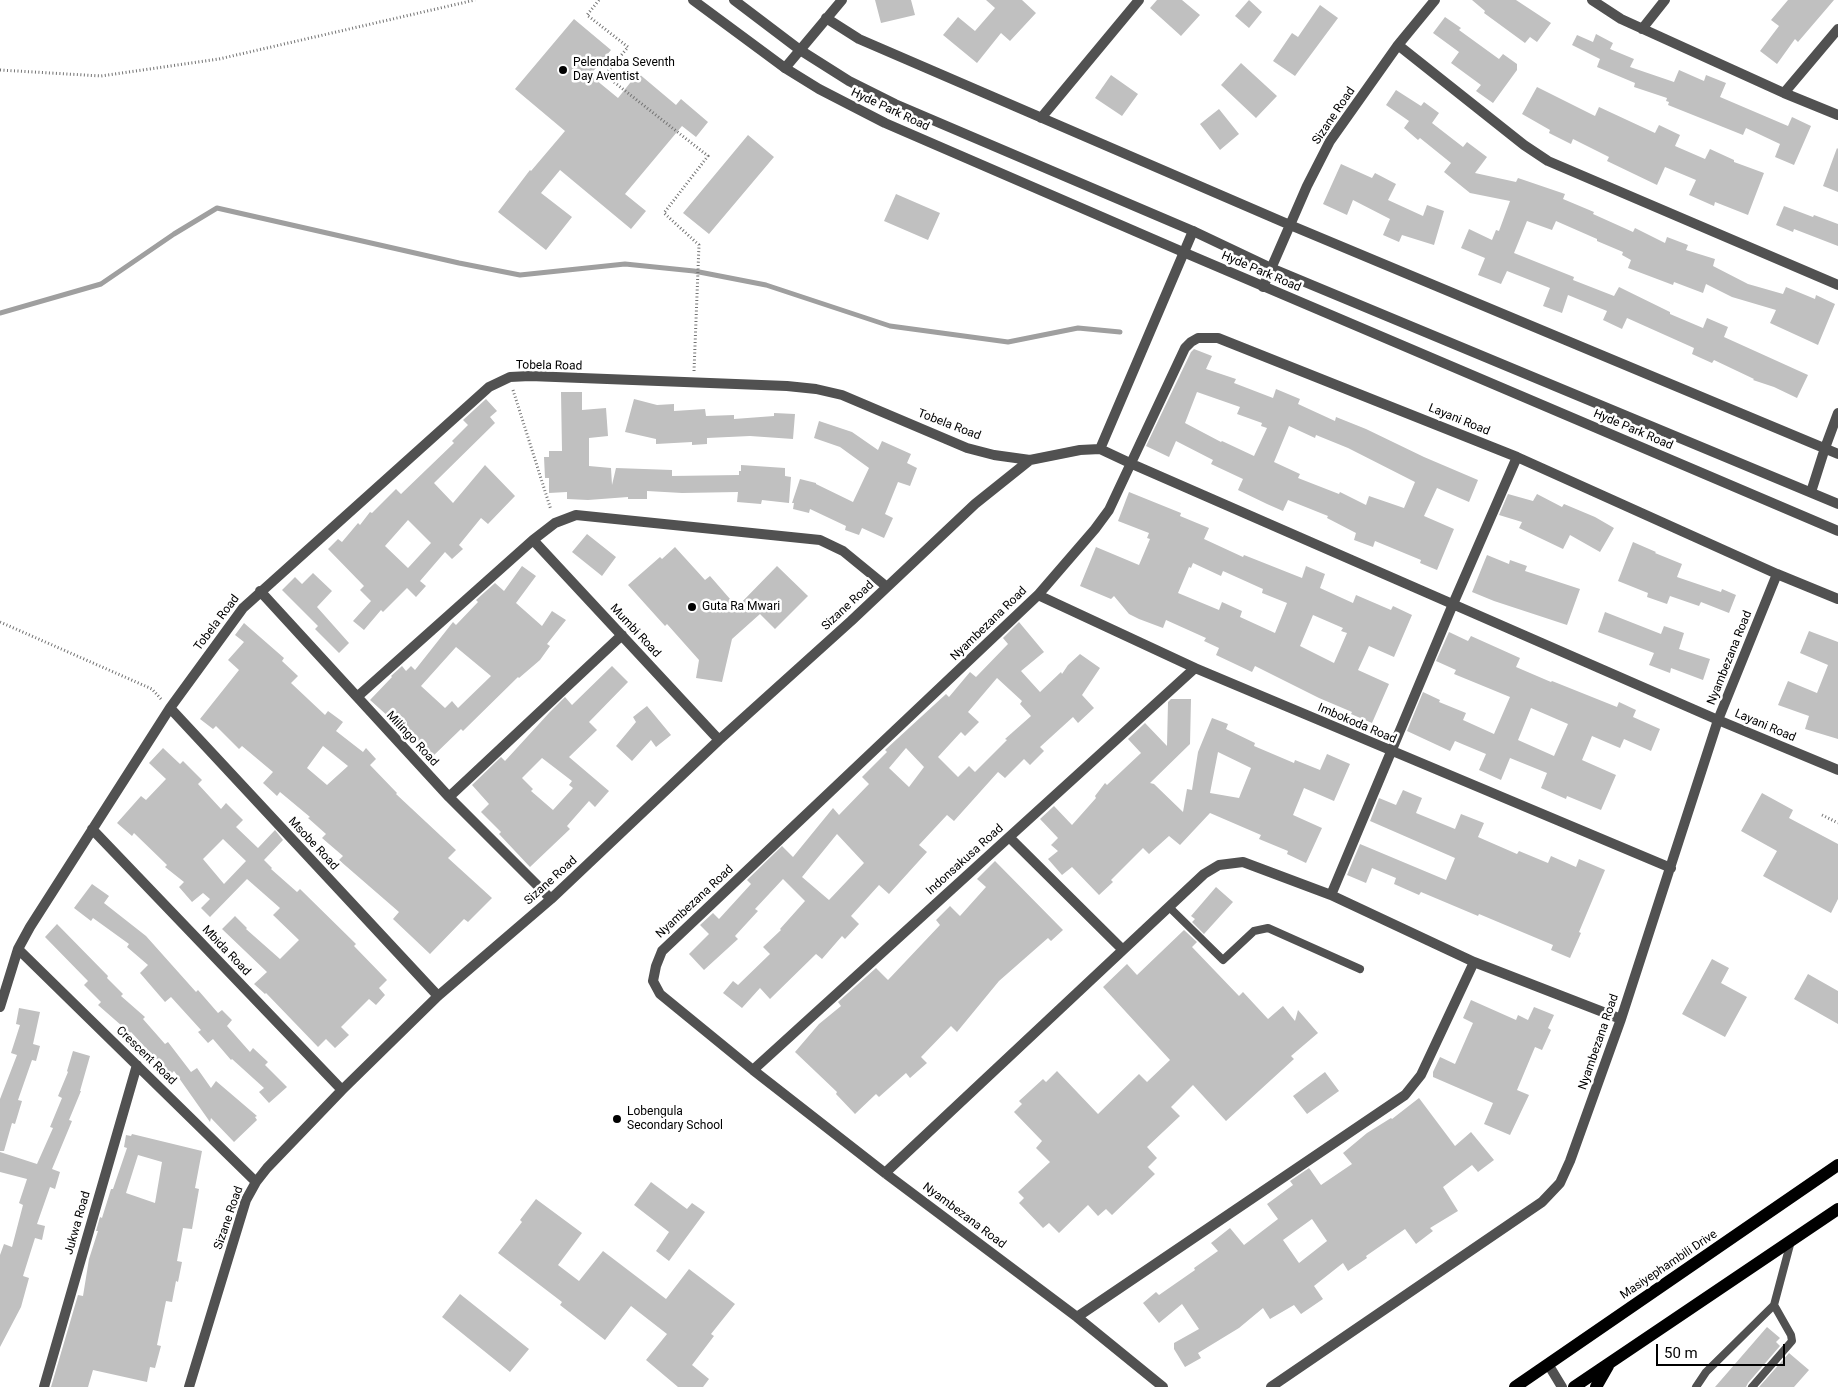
<!DOCTYPE html>
<style>
body{margin:0}
#map{position:relative;width:1838px;height:1387px;overflow:hidden;background:#fff;font-family:Roboto,sans-serif}
canvas{display:block}
.scale{position:absolute;left:1656px;top:1344px;width:129px;height:22px;box-sizing:border-box;border:2px solid #000;border-top:0;padding-left:6px;font-size:15px;line-height:18px;white-space:nowrap;color:#000;-webkit-text-stroke:4px #fff;paint-order:stroke}
</style>
<div id="map">
<canvas width="1838" height="1387"></canvas>
<div class="scale">50 m</div>
</div>
<script>
const g = document.querySelector('canvas').getContext('2d');
g.lineJoin = 'round';
function poly(rows) {
  const path = new Path2D();
  for (const r of rows) {
    path.moveTo(r[0], r[1]);
    for (let i = 2; i < r.length; i += 2) path.lineTo(r[i], r[i + 1]);
  }
  return path;
}
function strokePath(path, color, width, dash) {
  g.strokeStyle = color;
  g.lineWidth = width;
  g.lineCap = dash ? 'butt' : 'round';
  g.setLineDash(dash || []);
  g.stroke(path);
}
function fill(path, color) {
  g.fillStyle = color;
  g.fill(path, 'evenodd');
}
function label(font, color, halo, rows, align = 'center') {
  g.font = font + ' Roboto,sans-serif';
  g.lineWidth = 5;
  g.setLineDash([]);
  g.textBaseline = 'middle';
  g.strokeStyle = halo;
  g.fillStyle = color;
  for (const [text, x, y, turn = 0] of rows) {
    g.save();
    g.translate(x, y);
    g.rotate((+turn || 0) * Math.PI / 180);
    g.textAlign = isNaN(turn) ? turn : align;
    if (halo) g.strokeText(text, 0, 0);
    g.fillText(text, 0, 0);
    g.restore();
  }
}
strokePath(poly([
 [0,313,101,284,174,234,217,208,459,263,520,275,625,264,694,271,766,285,890,326,1008,342,1078,328,1120,332]
]), '#9f9f9f', 5);
fill(poly([
 [875,0,911,0,915,15,881,23],
 [986,0,1022,0,1036,13,1010,41,1001,33,977,63,943,35,958,17,975,31,995,8],
 [1157,0,1182,0,1200,15,1181,36,1150,8],
 [1249,0,1262,12,1249,28,1235,16],
 [1472,0,1516,0,1551,23,1537,42,1530,37,1525,43,1484,13,1485,11],
 [1788,0,1834,0,1798,42,1795,39,1777,64,1760,51,1779,26,1771,20],
 [1320,5,1338,18,1295,76,1273,61,1292,33,1298,37],
 [1445,17,1461,28,1459,30,1499,59,1503,54,1517,64,1517,70,1493,103,1476,91,1481,85,1451,63,1459,52,1433,33],
 [574,19,611,50,590,75,618,98,638,73,676,105,681,99,708,122,696,137,682,126,625,194,646,211,631,229,560,170,541,193,572,217,546,250,498,212,530,170,531,171,565,131,515,89],
 [1596,34,1613,43,1610,49,1634,59,1630,67,1674,82,1679,70,1704,81,1706,75,1726,83,1720,97,1788,126,1792,117,1811,126,1794,165,1775,157,1780,144,1746,128,1743,135,1668,105,1669,102,1666,101,1667,98,1634,87,1635,83,1597,67,1600,59,1572,45,1577,35,1593,42],
 [1241,63,1277,96,1256,118,1221,85],
 [1111,75,1138,94,1122,116,1095,98],
 [1537,87,1595,116,1599,107,1655,133,1659,125,1680,135,1675,146,1705,159,1710,149,1734,160,1734,162,1764,173,1748,215,1715,202,1714,206,1689,195,1696,180,1665,167,1657,185,1607,161,1609,157,1573,139,1571,144,1549,133,1550,130,1522,114],
 [1396,90,1421,106,1424,102,1439,113,1432,123,1463,147,1467,142,1487,157,1475,173,1516,182,1518,178,1565,194,1563,199,1594,212,1593,214,1633,232,1635,228,1665,243,1667,237,1688,245,1686,250,1715,259,1713,266,1748,284,1783,294,1786,287,1815,299,1816,295,1835,304,1818,345,1770,323,1776,310,1732,297,1706,284,1703,293,1674,282,1673,285,1628,268,1631,260,1622,255,1623,252,1597,241,1597,239,1556,221,1552,230,1527,221,1514,253,1574,277,1573,280,1614,296,1619,287,1670,312,1670,314,1703,328,1707,318,1728,327,1724,337,1808,375,1797,398,1774,387,1753,380,1754,379,1714,360,1712,363,1692,354,1694,348,1627,318,1622,329,1603,320,1607,311,1568,295,1562,313,1543,306,1550,288,1507,271,1501,284,1478,275,1485,258,1461,248,1469,229,1492,240,1496,230,1499,231,1510,201,1470,193,1444,172,1451,163,1420,138,1418,140,1404,128,1409,121,1386,105],
 [1219,109,1239,134,1220,150,1200,124],
 [748,135,774,157,709,234,683,213],
 [1837,148,1838,149,1838,192,1823,186],
 [1341,164,1372,178,1375,173,1396,184,1388,200,1423,216,1427,205,1444,211,1434,245,1402,235,1399,242,1383,235,1390,219,1353,200,1347,215,1323,204],
 [896,194,940,213,928,240,884,221],
 [1784,206,1813,217,1814,215,1838,224,1838,246,1794,229,1793,232,1776,225],
 [1194,349,1212,356,1206,369,1236,379,1234,383,1273,398,1276,389,1300,399,1298,404,1335,421,1336,417,1366,429,1424,457,1478,480,1469,502,1437,488,1424,516,1454,529,1437,570,1420,563,1421,560,1375,541,1373,547,1354,540,1356,533,1327,518,1328,516,1288,500,1283,511,1267,504,1238,490,1243,479,1211,464,1213,460,1176,441,1169,457,1146,446,1191,352],
 [1197,392,1240,407,1237,414,1262,423,1261,426,1267,428,1254,456,1222,441,1221,442,1185,423],
 [1289,426,1315,438,1316,435,1348,448,1415,482,1404,508,1369,496,1366,505,1340,492,1339,494,1298,478,1300,474,1274,462],
 [561,392,582,392,582,410,606,408,608,436,589,438,589,466,611,468,612,485,616,468,672,470,672,476,739,475,739,471,741,471,741,465,785,468,785,476,791,477,789,503,762,500,761,504,737,502,738,492,682,493,647,491,647,499,628,499,628,497,588,500,567,499,567,492,549,493,549,478,545,478,544,457,549,457,549,451,562,451],
 [486,399,497,411,490,417,495,423,434,483,453,503,485,465,515,496,488,524,481,518,459,545,463,549,452,559,445,552,420,581,426,586,416,597,407,588,383,612,381,610,364,630,353,621,371,601,360,590,364,586,328,549,338,539,342,542,358,523,360,525,370,512,372,513,396,489,401,494,454,443,452,441,468,425,463,420],
 [408,520,431,543,408,568,385,546],
 [634,399,657,405,674,404,674,411,705,409,706,416,734,415,734,419,774,416,774,413,795,414,793,439,750,436,707,438,707,444,692,445,692,442,656,444,656,439,625,432],
 [819,421,852,432,878,450,882,441,911,454,907,463,917,468,910,486,898,482,885,514,893,518,884,538,862,528,859,535,845,530,846,526,810,509,809,513,793,509,794,503,792,503,800,479,816,483,816,484,853,502,869,468,840,447,814,438],
 [1129,492,1181,513,1180,516,1209,528,1204,539,1243,557,1244,555,1302,578,1306,566,1325,574,1320,588,1353,603,1356,595,1391,610,1393,606,1412,615,1394,657,1369,646,1358,670,1389,684,1372,723,1351,714,1352,712,1319,698,1255,666,1252,672,1216,655,1219,648,1204,641,1206,638,1166,620,1163,628,1139,619,1129,614,1114,596,1111,599,1080,586,1096,547,1139,565,1150,539,1147,538,1149,533,1118,521],
 [1193,563,1221,576,1223,571,1263,589,1262,593,1287,603,1275,633,1240,617,1242,611,1222,602,1219,610,1178,593,1189,567,1191,568],
 [1313,615,1343,628,1341,631,1347,633,1334,663,1300,646],
 [1508,494,1533,501,1537,494,1562,507,1564,504,1595,517,1614,528,1600,552,1570,535,1563,549,1519,528,1522,522,1499,515],
 [587,534,616,557,602,576,572,552],
 [1633,542,1656,552,1655,553,1682,564,1677,577,1721,592,1722,589,1736,595,1729,613,1701,602,1699,606,1670,596,1667,604,1647,597,1648,593,1618,581],
 [675,547,705,580,710,576,737,607,777,566,808,596,775,629,760,614,732,639,722,682,696,678,699,660,667,624,665,626,628,585,660,557,662,559],
 [1487,555,1509,564,1510,560,1527,566,1525,571,1580,589,1567,625,1494,601,1472,592],
 [522,566,536,576,516,603,542,626,552,611,566,620,547,644,550,646,540,660,519,678,518,677,463,731,461,729,432,757,400,724,399,726,370,700,392,677,391,676,402,666,406,671,411,666,415,670,453,622,456,625,478,602,476,600,495,583,504,591],
 [456,647,491,676,458,708,452,701,445,708,421,686],
 [313,573,332,591,317,607,349,643,339,653,315,629,318,626,282,590,295,577,302,584],
 [1605,612,1661,634,1664,626,1684,633,1679,649,1710,659,1703,680,1671,668,1670,673,1649,665,1654,653,1598,632],
 [1019,622,1044,652,1021,671,1040,692,1061,672,1062,674,1068,665,1080,654,1100,668,1082,695,1094,708,1078,723,1073,717,1040,747,1044,751,1030,765,1024,759,1005,778,998,772,954,821,947,815,919,845,927,852,889,894,879,885,851,916,859,924,845,939,842,936,822,959,816,954,770,999,760,988,742,1008,723,993,733,981,738,985,770,954,763,947,781,930,780,929,805,901,783,879,755,909,758,911,735,936,738,939,704,970,689,954,709,934,700,925,713,913,719,919,751,884,747,880,782,846,793,857,833,808,839,815,869,784,862,777,887,752,885,750,946,694,949,697,970,672,976,677,1008,644,1003,638],
 [997,678,1022,701,1020,704,1031,716,1005,739,1007,740,975,772,969,766,958,777,938,757,961,732,965,736,979,722,968,712],
 [906,748,924,767,909,787,889,768],
 [837,834,864,863,829,900,802,877],
 [244,623,284,658,282,661,298,676,291,683,325,715,328,711,343,722,336,731,363,752,366,748,376,759,370,765,397,793,396,794,456,850,448,858,492,898,468,922,464,919,430,954,393,919,399,912,339,860,343,856,322,838,326,834,308,818,310,817,280,792,277,796,263,783,273,772,242,746,239,749,216,726,213,729,200,719,239,670,228,660,244,642,235,635],
 [323,746,348,766,327,785,307,768],
 [1809,631,1838,642,1838,739,1805,729,1809,716,1778,705,1788,681,1817,693,1828,665,1800,653],
 [1449,632,1468,641,1471,636,1520,658,1516,667,1551,682,1552,681,1617,707,1619,702,1636,710,1633,717,1660,729,1651,751,1624,739,1620,748,1592,736,1582,760,1616,775,1601,810,1567,796,1566,799,1541,788,1547,773,1510,758,1501,780,1479,770,1486,754,1455,741,1450,751,1407,731,1423,692,1440,700,1439,702,1466,713,1463,720,1494,734,1510,697,1454,674,1456,670,1436,661],
 [1531,708,1568,724,1554,756,1518,740],
 [612,666,628,682,589,722,597,730,569,757,609,791,595,807,589,801,567,826,570,829,530,867,499,834,501,832,481,812,489,804,472,785,501,757,505,761,549,713,565,697,572,705],
 [542,758,572,781,569,785,573,788,553,810,531,791,533,789,522,778],
 [1171,699,1191,699,1190,744,1150,783,1154,784,1183,812,1187,789,1192,790,1198,752,1212,718,1228,724,1226,729,1255,743,1254,746,1294,763,1295,760,1320,770,1327,754,1350,764,1334,801,1304,788,1293,815,1322,828,1306,863,1287,854,1288,851,1259,839,1261,835,1210,813,1180,845,1169,836,1149,854,1143,848,1111,880,1113,882,1099,895,1072,867,1062,875,1048,859,1058,851,1051,845,1058,838,1040,819,1054,806,1072,825,1096,798,1095,796,1105,783,1107,785,1141,753,1128,739,1145,723,1167,746,1168,702],
 [1218,752,1251,768,1239,798,1210,793],
 [647,706,671,735,656,747,651,740,632,761,616,746,636,722,633,717],
 [163,748,180,764,183,761,202,780,198,784,221,809,226,803,243,820,236,827,258,848,275,830,283,840,264,860,272,868,271,869,297,892,300,889,356,944,354,946,387,980,379,988,385,995,376,1005,369,999,341,1027,349,1035,335,1048,326,1039,318,1047,266,993,265,994,254,984,267,972,222,929,235,916,247,928,246,929,280,959,299,940,273,915,280,908,247,879,210,917,201,908,210,899,203,893,192,902,179,887,184,882,165,867,167,865,134,833,132,836,117,823,141,796,146,800,166,779,149,763],
 [223,839,246,861,224,884,203,859],
 [1403,790,1422,798,1416,813,1455,829,1461,814,1484,823,1478,837,1517,854,1519,851,1548,863,1551,856,1576,867,1579,859,1605,870,1579,932,1581,933,1570,958,1551,950,1553,945,1479,914,1478,916,1421,892,1419,895,1394,884,1396,878,1372,868,1366,883,1347,875,1360,844,1446,880,1455,858,1370,821,1379,798,1396,805],
 [1762,793,1793,810,1789,818,1838,844,1838,899,1831,913,1763,876,1777,851,1741,831],
 [995,861,1063,930,1051,941,1048,938,999,981,957,1032,951,1026,921,1057,927,1063,910,1078,906,1073,879,1097,876,1094,855,1114,836,1094,837,1092,795,1052,819,1024,841,1006,838,1002,876,968,888,980,940,925,936,920,950,906,960,916,986,887,977,879],
 [92,884,109,896,104,903,146,936,196,992,198,990,218,1013,222,1010,232,1020,227,1026,250,1052,253,1048,268,1062,265,1065,287,1087,269,1103,259,1092,264,1088,232,1059,231,1060,213,1039,208,1043,198,1032,201,1030,171,997,165,1002,140,973,148,965,127,947,129,944,93,918,91,921,74,908],
 [1216,887,1233,902,1204,934,1192,922,1195,919,1191,916],
 [57,924,108,976,107,978,123,994,121,996,145,1017,143,1019,165,1044,168,1042,191,1072,197,1068,211,1088,216,1081,257,1116,255,1117,257,1120,234,1142,211,1118,210,1122,174,1071,169,1076,157,1060,131,1032,130,1033,98,1005,101,1002,84,985,88,981,45,937],
 [1184,930,1197,942,1192,947,1239,996,1243,992,1268,1019,1283,1006,1295,1021,1298,1010,1318,1033,1291,1056,1294,1059,1226,1121,1193,1085,1171,1107,1180,1116,1147,1147,1157,1158,1148,1167,1155,1174,1112,1215,1106,1209,1098,1216,1088,1205,1059,1233,1049,1223,1043,1228,1019,1203,1024,1198,1018,1192,1050,1162,1036,1148,1042,1141,1014,1112,1022,1104,1019,1101,1043,1079,1046,1082,1057,1071,1098,1114,1139,1074,1147,1082,1170,1060,1103,987,1127,964,1137,975],
 [1712,959,1729,968,1721,983,1747,997,1725,1037,1682,1014],
 [1808,974,1838,991,1838,1024,1794,999],
 [1471,1000,1516,1020,1518,1015,1528,1020,1534,1007,1554,1015,1548,1028,1551,1030,1542,1050,1535,1047,1517,1090,1529,1095,1510,1135,1484,1124,1493,1103,1433,1077,1433,1072,1440,1057,1455,1064,1473,1023,1463,1018],
 [19,1008,40,1012,33,1044,40,1046,36,1061,32,1060,18,1100,22,1101,15,1124,12,1123,4,1151,0,1151,0,1099,17,1055,11,1053,20,1025,16,1024],
 [73,1051,90,1056,80,1091,81,1091,69,1120,72,1121,52,1169,60,1172,55,1189,50,1187,37,1224,45,1226,42,1240,35,1238,23,1276,29,1278,21,1307,0,1347,0,1255,4,1244,12,1247,23,1205,19,1203,27,1179,0,1172,0,1152,37,1164,53,1128,50,1127,62,1098,58,1096,68,1072,67,1071],
 [1325,1072,1339,1091,1307,1114,1293,1096],
 [1419,1098,1455,1146,1471,1132,1494,1160,1478,1172,1472,1165,1443,1187,1458,1211,1430,1228,1433,1231,1416,1244,1405,1229,1366,1256,1367,1258,1348,1271,1343,1263,1314,1286,1323,1299,1301,1314,1294,1305,1270,1319,1263,1308,1239,1328,1198,1353,1201,1358,1185,1367,1174,1349,1174,1343,1199,1329,1182,1304,1159,1323,1143,1303,1156,1292,1159,1295,1195,1270,1194,1268,1218,1251,1211,1243,1230,1228,1244,1245,1278,1219,1267,1204,1293,1185,1290,1181,1309,1168,1321,1185,1352,1164,1343,1153,1367,1133,1391,1118,1392,1119],
 [1312,1219,1327,1241,1299,1263,1283,1240],
 [132,1134,202,1151,195,1188,199,1189,192,1229,183,1228,177,1261,182,1262,178,1282,176,1281,172,1302,166,1301,157,1345,161,1346,155,1368,150,1367,147,1382,93,1370,88,1387,51,1387,78,1295,83,1296,89,1259,98,1231,96,1231,100,1217,102,1218,111,1189,113,1189,127,1148,124,1147,126,1135,131,1136],
 [138,1155,162,1162,155,1203,126,1193],
 [651,1182,687,1209,692,1203,705,1212,669,1261,656,1251,669,1232,634,1205],
 [536,1199,582,1233,558,1265,579,1281,603,1251,666,1299,689,1269,735,1304,711,1334,714,1336,692,1365,709,1379,703,1387,678,1387,646,1360,667,1334,631,1306,605,1340,560,1305,562,1302,498,1253,522,1222,520,1220],
 [460,1294,529,1349,510,1372,442,1317],
 [1767,1327,1780,1338,1776,1342,1780,1346,1748,1383,1746,1387,1715,1387],
 [1789,1353,1809,1370,1794,1387,1759,1387]
]), '#c0c0c0');
strokePath(poly([
 [599,0,587,15,628,47,605,75,708,156,664,213,699,245,694,371],
 [0,70,101,76,219,59,475,0],
 [513,390,551,510],
 [0,622,152,689,161,699],
 [1822,815,1838,823]
]), '#737373', 3, [1, 2.5]);
strokePath(poly([
 [1169,907,1223,960,1254,931,1268,928,1360,969],
 [1696,1387,1706,1372,1774,1305,1791,1241],
 [1752,1387,1792,1341,1791,1335,1774,1305]
]), '#515151', 8);
strokePath(poly([
 [1592,0,1621,19,1784,93,1838,115],
 [826,18,859,39,1290,225,1838,454],
 [1642,29,1665,0],
 [1398,45,1524,145,1548,161,1838,285],
 [785,68,842,0],
 [1784,93,1838,29],
 [1041,118,1139,0],
 [1263,287,1307,186,1330,141,1398,45,1435,0],
 [1100,449,1132,464,1718,720,1838,770],
 [1811,492,1825,448,1838,413],
 [533,540,719,740],
 [260,591,449,797,551,899],
 [1038,595,1195,668,1671,868],
 [357,697,533,540,555,523,576,515,820,540,843,551,887,587],
 [170,708,438,996],
 [449,797,622,635],
 [92,829,342,1090],
 [1009,837,1123,950],
 [1331,895,1453,604,1517,457],
 [18,949,256,1182],
 [0,1007,18,949,30,927,170,708,243,608,489,387,510,377,530,376,787,386,816,389,842,395,967,448,994,455,1030,460,1080,450,1100,449,1193,231],
 [753,1070,1195,668],
 [885,1173,1204,874,1219,865,1243,862,1331,895,1474,962,1621,1019],
 [1077,1317,1405,1095,1421,1075,1474,962],
 [44,1387,137,1065],
 [189,1387,246,1200,256,1182,267,1168,342,1090,438,996,551,899,719,740,851,621,975,504,1030,460],
 [1163,1387,1077,1317,885,1173,753,1070,660,994,653,981,656,966,662,951,1038,595,1095,529,1109,510,1185,348,1191,342,1198,338,1218,338,1517,457,1777,574,1838,599],
 [1271,1387,1542,1202,1560,1183,1570,1161,1621,1019,1718,720,1777,574]
]), '#515151', 10);
strokePath(poly([
 [693,0,785,68,819,89,885,123,1183,252,1838,531],
 [734,0,800,50,849,81,895,104,1193,231,1271,268,1838,504],
 [1548,1364,1562,1387]
]), '#515151', 10);
strokePath(poly([
 [1515,1387,1838,1165],
 [1574,1387,1838,1209],
 [1596,1387,1608,1366]
]), '#000', 12);
for (const [x, y, r, color] of [
 [563,70,5,"#000"],
 [692,607,5,"#000"],
 [617,1119,5,"#000"]
]) {
  const dot = new Path2D();
  dot.arc(x, y, r, 0, 2 * Math.PI);
  g.fillStyle = color;
  g.fill(dot);
  strokePath(dot, '#fff', 2);
}
label('12px', '#000', '#fff', [
 ["Pelendaba Seventh",573,63],
 ["Day Aventist",573,77],
 ["Guta Ra Mwari",702,607],
 ["Lobengula",627,1112],
 ["Secondary School",627,1126]
], 'left');
label('12px', '#000', '#fff', [
 ["Hyde Park Road",890,110,25],
 ["Sizane Road",1334,116,-56],
 ["Hyde Park Road",1261,272,23],
 ["Tobela Road",549,366,1],
 ["Layani Road",1459,420,22],
 ["Tobela Road",949,425,21],
 ["Hyde Park Road",1633,430,23],
 ["Sizane Road",848,606,-43],
 ["Tobela Road",217,623,-53],
 ["Nyambezana Road",989,624,-44],
 ["Mumbi Road",635,631,47],
 ["Nyambezana Road",1730,658,-68],
 ["Imbokoda Road",1357,724,23],
 ["Layani Road",1765,726,23],
 ["Milingo Road",412,739,47],
 ["Msobe Road",313,844,47],
 ["Indonsakusa Road",965,860,-42],
 ["Sizane Road",551,881,-42],
 ["Nyambezana Road",695,902,-43],
 ["Mbida Road",226,951,46],
 ["Nyambezana Road",1599,1042,-71],
 ["Crescent Road",146,1056,44],
 ["Nyambezana Road",964,1216,37],
 ["Sizane Road",229,1218,-71],
 ["Jukwa Road",78,1223,-74],
 ["Masiyephambili Drive",1669,1265,-34]
]);
</script>
